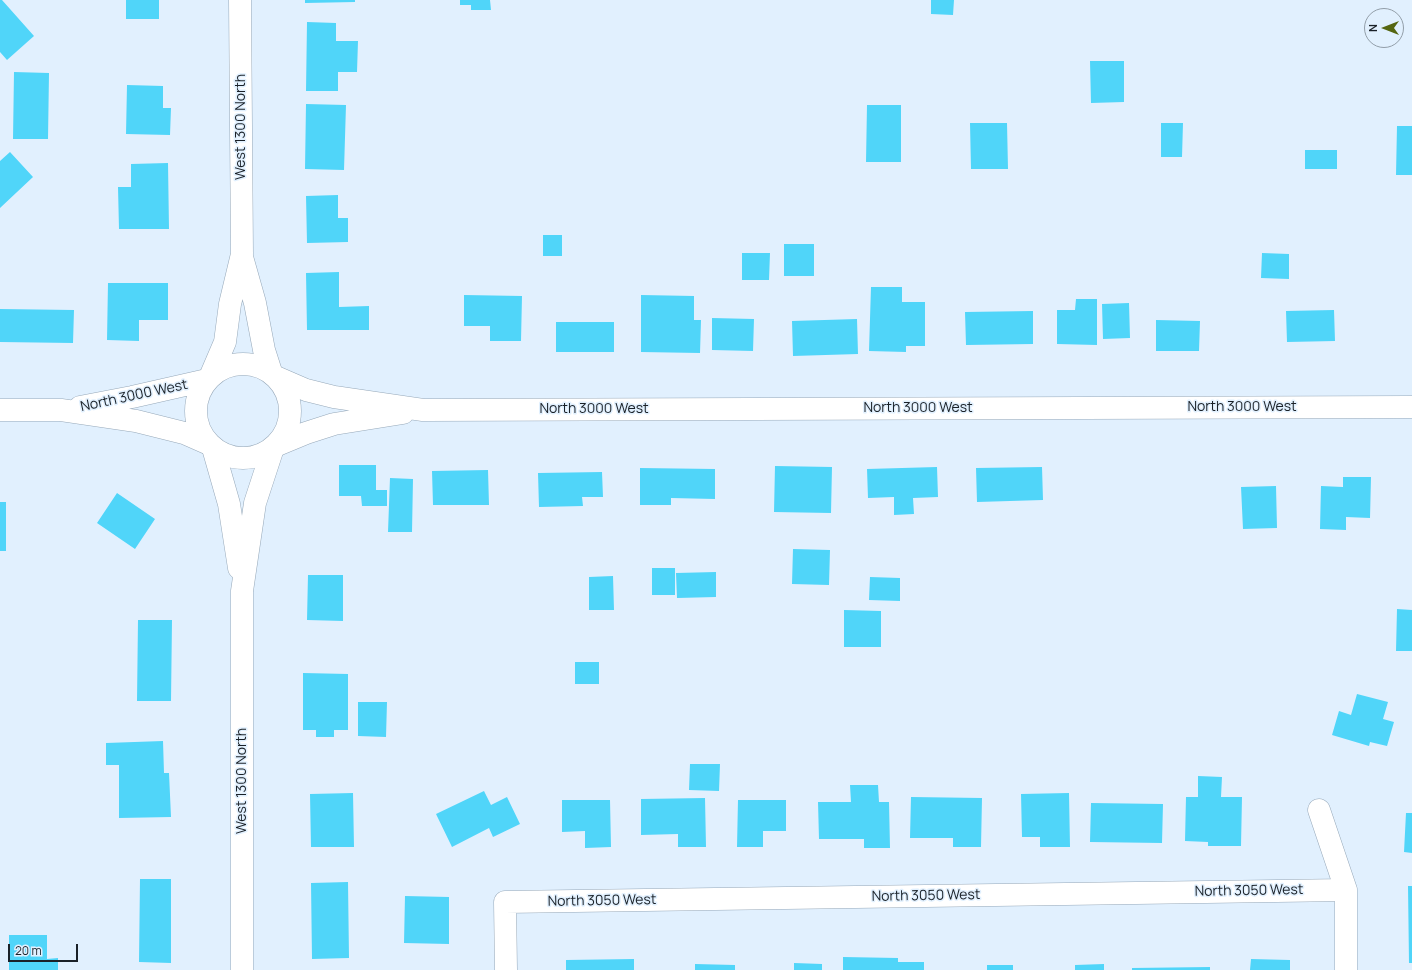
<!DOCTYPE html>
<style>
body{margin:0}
#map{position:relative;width:1412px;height:970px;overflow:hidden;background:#e1f0fe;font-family:Manrope,sans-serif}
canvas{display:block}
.north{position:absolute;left:1364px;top:8px;width:40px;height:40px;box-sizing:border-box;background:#e1f0fe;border:1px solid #919da8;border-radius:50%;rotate:270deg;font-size:11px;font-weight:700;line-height:16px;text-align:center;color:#1a2128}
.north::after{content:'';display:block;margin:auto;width:14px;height:18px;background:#561;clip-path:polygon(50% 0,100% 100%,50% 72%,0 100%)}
.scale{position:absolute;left:8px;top:944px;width:70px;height:18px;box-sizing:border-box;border:2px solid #1a2128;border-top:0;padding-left:5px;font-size:12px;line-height:14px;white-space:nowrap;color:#1a2128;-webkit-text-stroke:3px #e1f0fe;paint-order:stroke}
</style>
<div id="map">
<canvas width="1412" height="970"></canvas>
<div class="north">N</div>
<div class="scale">20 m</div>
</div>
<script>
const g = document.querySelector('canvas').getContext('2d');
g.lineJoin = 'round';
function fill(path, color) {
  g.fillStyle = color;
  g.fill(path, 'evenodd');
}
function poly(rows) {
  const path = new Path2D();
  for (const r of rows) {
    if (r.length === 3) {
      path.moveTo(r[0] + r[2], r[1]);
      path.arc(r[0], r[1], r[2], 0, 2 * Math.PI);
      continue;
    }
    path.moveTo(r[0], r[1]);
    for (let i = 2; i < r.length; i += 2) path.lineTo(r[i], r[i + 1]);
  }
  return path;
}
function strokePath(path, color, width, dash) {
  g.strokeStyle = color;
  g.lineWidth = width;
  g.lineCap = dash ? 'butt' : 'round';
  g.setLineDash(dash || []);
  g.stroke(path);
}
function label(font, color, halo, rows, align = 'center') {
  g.font = font + ' Manrope,sans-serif';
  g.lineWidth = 3;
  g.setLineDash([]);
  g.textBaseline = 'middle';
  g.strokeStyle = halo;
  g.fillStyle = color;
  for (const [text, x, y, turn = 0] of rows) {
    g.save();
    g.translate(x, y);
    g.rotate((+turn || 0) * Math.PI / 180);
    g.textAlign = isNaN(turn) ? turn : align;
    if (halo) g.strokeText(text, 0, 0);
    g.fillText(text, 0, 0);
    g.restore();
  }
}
fill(poly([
 [0,0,2,0,34,36,7,60,0,52],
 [126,0,159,0,159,19,126,19],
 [305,0,355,0,355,2,305,3],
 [460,0,490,0,491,10,471,10,471,5,460,5],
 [931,0,954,0,953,15,931,14],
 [307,22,336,23,336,41,358,41,357,72,338,72,338,91,306,91],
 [1090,61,1124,61,1124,102,1091,103],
 [14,72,49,73,48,139,13,139],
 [127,85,163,86,163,108,171,108,170,135,126,134],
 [306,104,346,105,344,170,305,169],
 [867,105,901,105,901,162,866,162],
 [970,123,1007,123,1008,169,971,169],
 [1161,123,1183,123,1182,157,1161,157],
 [1397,126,1412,126,1412,175,1396,175],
 [1305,150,1337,150,1337,169,1305,169],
 [10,152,33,177,0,208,0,161],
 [168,163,169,229,119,229,118,187,131,187,131,164],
 [338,195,338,218,348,218,348,242,307,243,306,196],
 [543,235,562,235,562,256,543,256],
 [784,244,814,244,814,276,784,276],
 [742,253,770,253,769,280,742,280],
 [1262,253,1289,254,1289,279,1261,278],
 [339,272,339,307,369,306,369,330,307,330,306,273],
 [108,283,168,283,168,320,139,320,139,341,107,340],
 [871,287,902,287,902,302,925,302,925,346,906,346,906,352,869,351],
 [464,295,522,296,521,341,490,341,490,326,464,326],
 [641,295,694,296,694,320,701,320,700,353,641,352],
 [1076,299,1097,299,1097,345,1057,344,1057,310,1075,310],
 [1129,303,1130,338,1103,339,1102,304],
 [0,309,74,310,73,343,0,342],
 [1334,310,1335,341,1287,342,1286,311],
 [1033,311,1033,344,966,345,965,312],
 [712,318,754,319,753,351,712,350],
 [857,319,858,354,793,356,792,321],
 [1156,320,1200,321,1199,351,1156,351],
 [556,322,614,322,614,352,556,352],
 [339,465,376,465,376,490,387,490,387,506,362,506,361,496,339,496],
 [775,466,832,467,831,513,774,512],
 [937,467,938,497,913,498,914,514,894,515,894,497,868,498,867,469],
 [1042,467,1043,500,977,502,976,468],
 [640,468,715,469,715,499,671,498,671,505,640,505],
 [488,470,489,505,433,505,432,471],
 [602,472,603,497,582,497,583,506,539,507,538,473],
 [1343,477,1371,477,1370,518,1346,517,1346,530,1320,529,1321,486,1343,487],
 [390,478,413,479,412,532,388,532],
 [1276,486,1277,528,1243,529,1241,487],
 [117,493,155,519,135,549,97,523],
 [0,502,6,502,6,551,0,551],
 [793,549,830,550,829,585,792,584],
 [652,568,675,568,675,595,652,595],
 [716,572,716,597,677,598,676,573],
 [308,575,343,575,343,621,307,620],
 [613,576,614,610,589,610,589,577],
 [870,577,900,578,900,601,869,600],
 [1397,609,1412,610,1412,651,1396,651],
 [844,610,881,611,881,647,844,647],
 [138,620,172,620,171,701,137,701],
 [575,662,599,662,599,684,575,684],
 [303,673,348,674,348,730,334,730,334,737,316,737,316,730,303,730],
 [1357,694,1388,702,1383,719,1394,722,1387,746,1370,742,1369,746,1332,735,1339,711,1351,715],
 [358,702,387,702,386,737,358,736],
 [163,741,164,773,169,773,171,817,119,818,119,765,106,765,106,743],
 [690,764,720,764,719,791,689,790],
 [1198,776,1222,777,1221,797,1242,797,1241,846,1208,846,1208,842,1185,841,1186,797,1198,797],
 [850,785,878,785,879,802,889,802,890,848,864,848,864,839,819,839,818,802,851,802],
 [484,791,491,805,507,797,520,824,493,837,489,828,452,847,436,814],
 [353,793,354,847,311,847,310,794],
 [1069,793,1070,847,1040,847,1040,837,1022,837,1021,794],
 [911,797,982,798,981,847,953,847,953,838,910,838],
 [705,798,706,847,678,847,678,834,641,835,641,799],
 [562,800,610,800,611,847,585,848,585,831,562,832],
 [738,800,786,800,786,831,763,831,763,847,737,847],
 [1091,803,1163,804,1162,843,1090,842],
 [1406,813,1412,813,1412,853,1404,852],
 [140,879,171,879,171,963,139,962],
 [348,882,349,958,312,959,311,883],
 [1408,886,1412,886,1412,963,1409,963],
 [405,896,449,897,449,944,404,943],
 [9,935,47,935,47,959,58,958,58,970,9,970],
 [843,957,898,958,898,962,924,962,924,970,843,970],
 [634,959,634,970,566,970,566,960],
 [1251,959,1290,960,1290,970,1250,970],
 [794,963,822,964,822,970,794,970],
 [695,964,735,965,735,970,695,970],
 [1104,964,1104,970,1075,970,1075,965],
 [987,965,1013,965,1013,970,987,970],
 [1210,967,1210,970,1132,970,1132,968]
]), '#50d5f9');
const minor = poly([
 [1319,810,1346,890,1346,970],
 [506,970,505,902,1346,890]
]);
const tertiary = poly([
 [242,257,255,303,264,350,271,372],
 [210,377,225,342,230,304,242,254,240,0],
 [213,448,229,504,239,568],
 [242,970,242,591,255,503,273,448]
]);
const secondary = poly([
 [243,411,47],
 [276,377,306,390,334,397,423,410,1412,407],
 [80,407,132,397,207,380],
 [0,410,61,410,136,421,184,433,209,444],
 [277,445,306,433,334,424,403,413]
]);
strokePath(minor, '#96a8b9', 23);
strokePath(tertiary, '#96a8b9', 23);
strokePath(secondary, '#96a8b9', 23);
strokePath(minor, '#fff', 22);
strokePath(tertiary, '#fff', 22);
strokePath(secondary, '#fff', 22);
label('14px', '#1a2128', '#e1f0fe', [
 ["West 1300 North",241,127,-90],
 ["North 3000 West",134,396,-12],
 ["North 3000 West",1242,407],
 ["North 3000 West",918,408],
 ["North 3000 West",594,409],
 ["West 1300 North",242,781,-90],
 ["North 3050 West",1249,891,-1],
 ["North 3050 West",926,896,-1],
 ["North 3050 West",602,901,-1]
]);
</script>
